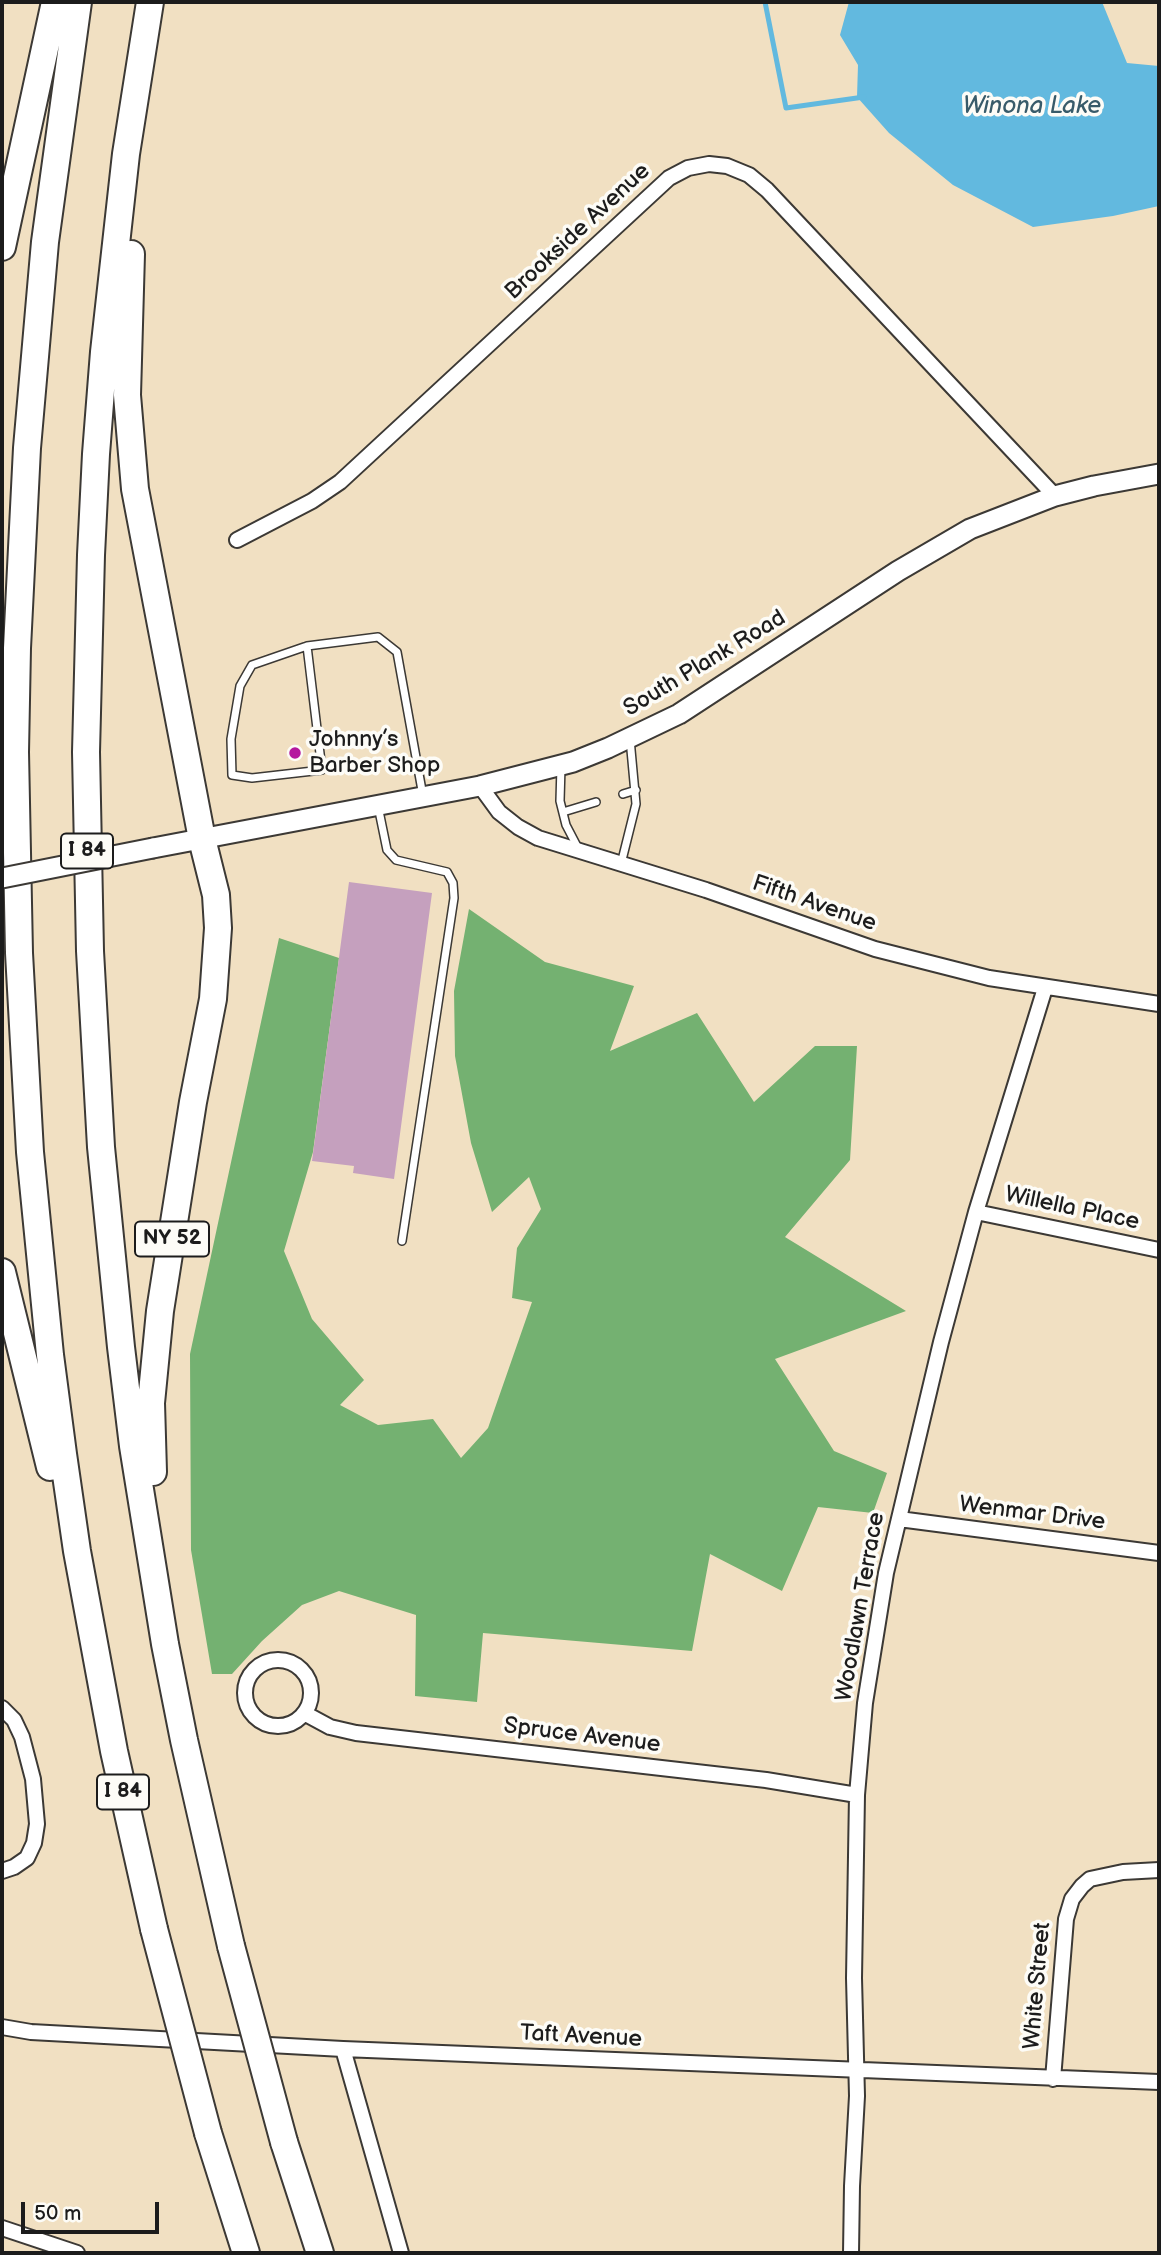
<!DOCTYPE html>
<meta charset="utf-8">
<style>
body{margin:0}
#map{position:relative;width:1161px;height:2255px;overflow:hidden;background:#f1e0c2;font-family:"Balsamiq Sans",sans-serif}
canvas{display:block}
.frame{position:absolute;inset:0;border:4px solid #1c1c1c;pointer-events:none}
.scale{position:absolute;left:21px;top:2202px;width:138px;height:32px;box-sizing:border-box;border:4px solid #1c1c1c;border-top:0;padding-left:9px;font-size:21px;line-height:24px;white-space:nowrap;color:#1c1c1c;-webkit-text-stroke:5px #fdfcf7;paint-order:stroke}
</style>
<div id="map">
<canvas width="1161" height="2255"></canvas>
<div class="frame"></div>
<div class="scale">50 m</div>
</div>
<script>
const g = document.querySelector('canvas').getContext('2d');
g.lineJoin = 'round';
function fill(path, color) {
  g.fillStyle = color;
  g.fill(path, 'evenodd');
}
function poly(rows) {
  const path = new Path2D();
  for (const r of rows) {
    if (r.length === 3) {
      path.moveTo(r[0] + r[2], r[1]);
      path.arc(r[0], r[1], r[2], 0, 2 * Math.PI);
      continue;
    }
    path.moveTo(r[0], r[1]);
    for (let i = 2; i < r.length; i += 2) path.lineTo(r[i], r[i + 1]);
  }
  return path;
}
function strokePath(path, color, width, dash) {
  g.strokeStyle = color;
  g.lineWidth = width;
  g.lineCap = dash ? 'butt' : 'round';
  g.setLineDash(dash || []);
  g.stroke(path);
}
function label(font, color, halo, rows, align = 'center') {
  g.font = font + ' "Balsamiq Sans",sans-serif';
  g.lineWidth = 7;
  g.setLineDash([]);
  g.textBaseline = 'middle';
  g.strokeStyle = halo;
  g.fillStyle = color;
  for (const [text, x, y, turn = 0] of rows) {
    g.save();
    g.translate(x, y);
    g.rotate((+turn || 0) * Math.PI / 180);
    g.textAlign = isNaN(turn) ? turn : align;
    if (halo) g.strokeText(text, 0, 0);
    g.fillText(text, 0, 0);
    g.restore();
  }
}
fill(poly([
 [469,909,545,962,634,986,610,1051,697,1013,754,1102,815,1046,857,1046,850,1160,785,1237,906,1311,775,1359,834,1451,887,1473,873,1513,818,1507,782,1591,710,1554,692,1651,483,1633,477,1702,415,1696,416,1615,339,1591,302,1605,262,1641,232,1674,212,1674,191,1550,190,1354,279,938,339,958,313,1152,284,1251,312,1319,364,1380,340,1405,378,1425,433,1419,461,1458,488,1428,532,1302,512,1298,517,1248,541,1209,529,1177,492,1212,471,1143,455,1056,454,991]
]), '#74b171');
fill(poly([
 [849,2,1102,2,1127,63,1159,66,1159,206,1113,216,1033,227,953,185,889,133,857,97,858,65,840,35]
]), '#62b9df');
strokePath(poly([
 [765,2,786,108,864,97]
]), '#62b9df', 5);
fill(poly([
 [349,882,432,893,394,1179,353,1173,354,1166,312,1161]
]), '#c5a0be');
const lane = poly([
 [307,646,252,665,240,686,231,739,232,775,252,778,322,770,307,646,378,637,397,652,423,796],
 [561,766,560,801,566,825,578,848],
 [623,794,636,790],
 [378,806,387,850,396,860,447,872,453,883,454,898,402,1241],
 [563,812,596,802],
 [621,864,636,804,630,739]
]);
const street = poly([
 [237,540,312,501,340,482,669,178,688,168,709,164,727,166,749,175,767,190,1055,496],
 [480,786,499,812,518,827,538,838,706,890,875,949,989,978,1159,1004],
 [976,1212,1159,1250],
 [899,1519,1159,1553],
 [278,1693,33],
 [2,1708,14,1720,22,1737,33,1779,37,1824,34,1843,27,1858,14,1867,2,1871],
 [304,1713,330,1727,356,1733,766,1780,857,1795],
 [2,2027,31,2032,343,2049,1159,2082],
 [343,2049,401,2253],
 [1053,2079,1066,1919,1072,1899,1082,1886,1090,1879,1123,1872,1159,1870],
 [2,2228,77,2253],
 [851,2253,852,2186,857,2096,854,1978,857,1795,865,1703,886,1573,941,1342,976,1212,1045,988]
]);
const secondary = poly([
 [153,848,480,786,573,762,608,748,679,714,898,571,970,529,1055,496,1094,486,1159,474]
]);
const highway = poly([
 [78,2,45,242,27,448,17,648,15,752,19,953,30,1152,50,1355,63,1454,77,1551,114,1751,154,1929],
 [150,2,126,154,104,352,96,454,91,555,86,752,90,951,101,1147,121,1347,133,1446,165,1644,184,1740,231,1946],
 [2,247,55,2],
 [131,254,127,395,135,489,202,839,216,895,218,928,213,999,193,1102,160,1311,151,1403,153,1472],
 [2,1272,50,1467],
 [208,2133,246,2253],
 [284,2142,320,2253]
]);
strokePath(lane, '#3c3935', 10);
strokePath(street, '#3c3935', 18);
strokePath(secondary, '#3c3935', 23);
strokePath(highway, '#3c3935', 30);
strokePath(lane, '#fff', 7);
strokePath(street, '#fff', 14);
strokePath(secondary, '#fff', 19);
strokePath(highway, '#fff', 26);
const secondaryBridge = poly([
 [2,878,153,848]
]);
const highwayBridge = poly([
 [154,1929,208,2133],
 [231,1946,284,2142]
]);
strokePath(secondaryBridge, '#3c3935', 23, []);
strokePath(highwayBridge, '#3c3935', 30, []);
strokePath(secondaryBridge, '#fff', 19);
strokePath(highwayBridge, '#fff', 26);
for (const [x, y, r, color] of [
 [295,753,7,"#b5179e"]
]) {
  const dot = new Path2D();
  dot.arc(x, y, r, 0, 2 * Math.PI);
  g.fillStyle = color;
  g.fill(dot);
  strokePath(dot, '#fdfcf7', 2.5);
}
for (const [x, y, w] of [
 [87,851,52],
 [172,1239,74],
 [123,1792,52]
]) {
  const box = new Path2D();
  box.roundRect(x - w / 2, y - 17.5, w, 35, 5);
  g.fillStyle = '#fdfcf7';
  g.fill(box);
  strokePath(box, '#1c1c1c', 2);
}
label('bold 21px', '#1c1c1c', null, [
 ["I 84",87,851],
 ["NY 52",172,1239],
 ["I 84",123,1792]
]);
label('23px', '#1c1c1c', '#fdfcf7', [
 ["Brookside Avenue",578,232,-43],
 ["South Plank Road",705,664,-31],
 ["Fifth Avenue",814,904,19],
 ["Willella Place",1072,1209,12],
 ["Wenmar Drive",1032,1514,7],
 ["Woodlawn Terrace",861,1607,-80],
 ["Spruce Avenue",582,1736,7],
 ["White Street",1038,1986,-85],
 ["Taft Avenue",581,2037,3]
]);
label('23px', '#1c1c1c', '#fdfcf7', [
 ["Johnny’s",309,740],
 ["Barber Shop",309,766]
], 'left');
label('italic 24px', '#385b6a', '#fdfcf7', [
 ["Winona Lake",1032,107]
]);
</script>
